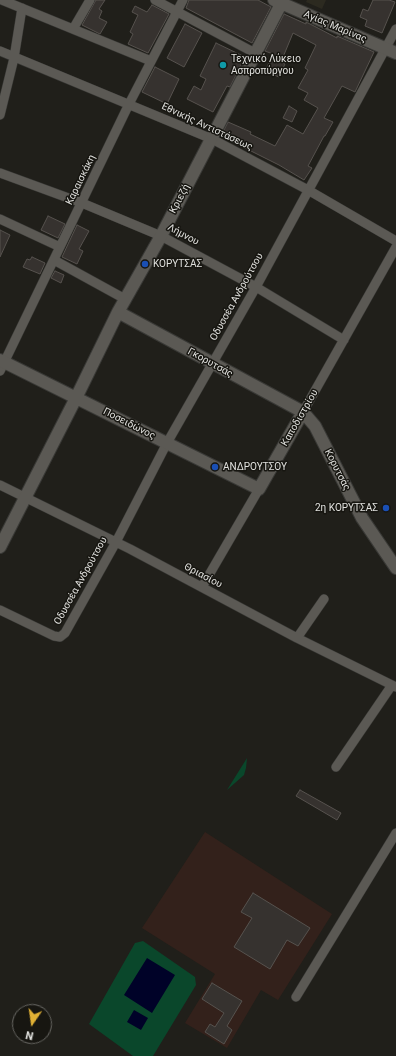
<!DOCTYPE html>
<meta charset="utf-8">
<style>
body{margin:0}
#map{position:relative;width:396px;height:1056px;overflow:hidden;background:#201f1a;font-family:Roboto,sans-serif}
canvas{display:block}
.north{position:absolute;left:12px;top:1004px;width:40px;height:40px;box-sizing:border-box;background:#171611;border:1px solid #686763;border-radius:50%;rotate:193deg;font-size:11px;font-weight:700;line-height:16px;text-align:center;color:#e1e1de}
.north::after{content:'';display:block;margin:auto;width:14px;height:18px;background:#e0b034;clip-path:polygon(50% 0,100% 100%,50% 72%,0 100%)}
</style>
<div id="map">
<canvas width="396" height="1056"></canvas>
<div class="north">N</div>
</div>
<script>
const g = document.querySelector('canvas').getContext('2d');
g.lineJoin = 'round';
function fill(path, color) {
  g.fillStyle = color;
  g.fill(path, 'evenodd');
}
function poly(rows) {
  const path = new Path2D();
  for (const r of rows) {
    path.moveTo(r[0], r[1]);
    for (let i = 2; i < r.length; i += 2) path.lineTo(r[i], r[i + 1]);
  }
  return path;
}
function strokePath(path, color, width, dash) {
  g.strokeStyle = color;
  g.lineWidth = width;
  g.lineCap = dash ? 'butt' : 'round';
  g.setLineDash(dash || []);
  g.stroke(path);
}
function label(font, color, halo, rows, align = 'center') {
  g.font = font + ' Roboto,sans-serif';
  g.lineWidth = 3;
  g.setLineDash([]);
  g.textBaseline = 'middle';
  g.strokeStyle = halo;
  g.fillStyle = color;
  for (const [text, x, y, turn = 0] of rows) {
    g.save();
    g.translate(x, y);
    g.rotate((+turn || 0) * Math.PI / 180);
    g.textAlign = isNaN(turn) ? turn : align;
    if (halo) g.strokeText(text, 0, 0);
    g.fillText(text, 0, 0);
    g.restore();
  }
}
fill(poly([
 [205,832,332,914,278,1000,261,990,227,1048,185,1023,215,974,142,928]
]), '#33211b');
fill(poly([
 [307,0,326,0,322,9,306,2]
]), '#2c2a20');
fill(poly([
 [247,758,246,768,244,775,227,790],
 [143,941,195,977,196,985,153,1056,133,1056,89,1024,135,943]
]), '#0a472b');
fill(poly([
 [147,958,175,975,152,1013,124,995],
 [134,1010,148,1018,141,1030,127,1022]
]), '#000228');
const building = poly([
 [96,0,105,0,99,9,102,11,99,18,107,22,100,34,82,25,96,0],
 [189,0,258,0,271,7,252,43,186,8,189,0],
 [373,0,389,0,395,2,382,33,365,26,367,20,360,17,363,9,368,11,373,0],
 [152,5,169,14,148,53,128,44,133,34,130,32,138,15,132,12,135,6,147,12,152,5],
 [284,14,306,24,306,22,314,26,337,38,337,36,374,52,355,92,342,86,324,118,333,122,325,136,324,136,308,166,312,168,304,180,279,165,221,136,228,122,251,132,250,134,275,146,287,125,303,134,318,108,304,100,308,93,298,88,308,70,305,68,316,45,293,33,281,62,285,64,279,77,265,71,273,54,265,51,284,14],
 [185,24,202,33,184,67,167,58,185,24],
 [216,43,245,57,230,87,227,86,213,112,187,99,194,86,201,90,206,79,200,76,216,43],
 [155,67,179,79,167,104,142,92,155,67],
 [289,106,297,111,292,122,283,118,289,106],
 [48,216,65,224,58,238,41,230,48,216],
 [77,225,89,231,79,249,83,251,77,264,62,257,77,225],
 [0,230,10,235,0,257,0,230],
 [32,257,45,263,40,274,23,267,27,259,30,260,32,257],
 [55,271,64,275,61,283,51,278,55,271],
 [300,790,341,813,337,820,296,796,300,790],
 [253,893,310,928,298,946,287,940,270,969,234,947,252,918,241,912,253,893],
 [212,983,242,1001,227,1026,232,1030,224,1044,205,1032,210,1024,215,1027,224,1013,202,999,212,983]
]);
fill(building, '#36322f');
strokePath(building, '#56524e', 1);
const street = poly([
 [2,0,151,61],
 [155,0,255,53],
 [73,29,90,0],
 [0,51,212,139,308,190,396,241],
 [0,115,14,58,22,8],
 [0,173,82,203,161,236,256,287,344,340],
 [0,219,60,247],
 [54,260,125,299],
 [0,371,129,104,183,0],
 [303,412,396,247],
 [0,485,130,549,297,638,396,687],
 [202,587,259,489],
 [0,610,54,636,60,637,65,633,116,542,167,443,256,287,396,29],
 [297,638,324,599],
 [336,767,392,685],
 [296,997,396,833]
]);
const secondary = poly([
 [274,0,396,53],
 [118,312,303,412,315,426,362,518,396,568],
 [0,360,259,489,303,412],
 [0,547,76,398,118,312,161,236,283,0]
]);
strokePath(street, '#393936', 10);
strokePath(secondary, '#393936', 14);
strokePath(street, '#5b5954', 9);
strokePath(secondary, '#5b5954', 12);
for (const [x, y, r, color] of [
 [223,65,4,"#0f9aa8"],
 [145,264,4,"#1a4fb4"],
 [215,467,4,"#1a4fb4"],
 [386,508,4,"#1a4fb4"]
]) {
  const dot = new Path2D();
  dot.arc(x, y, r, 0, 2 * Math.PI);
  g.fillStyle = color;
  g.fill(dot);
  strokePath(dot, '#171611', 1.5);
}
label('10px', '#e1e1de', '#171611', [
 ["Αγίας Μαρίνας",335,27,23],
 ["Εθνικής Αντιστάσεως",207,127,25],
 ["Καραισκάκη",81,180,-64],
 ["Κριεζή",180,199,-62],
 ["Λήμνου",183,235,28],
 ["Οδυσσέα Ανδρούτσου",237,297,-61],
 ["Γκορυτσάς",210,363,29],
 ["Καποδιστρίου",300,418,-60],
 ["Ποσειδώνος",129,424,27],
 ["Κορυτσάς",337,470,63],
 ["Θριασίου",203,576,28],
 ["Οδυσσέα Ανδρούτσου",81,581,-61]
]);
label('10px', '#e1e1de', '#171611', [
 ["Τεχνικό Λύκειο",231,59],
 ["Ασπροπύργου",231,71],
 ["ΚΟΡΥΤΣΑΣ",153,264],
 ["ΑΝΔΡΟΥΤΣΟΥ",223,467],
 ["2η ΚΟΡΥΤΣΑΣ",378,508,"right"]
], 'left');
</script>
